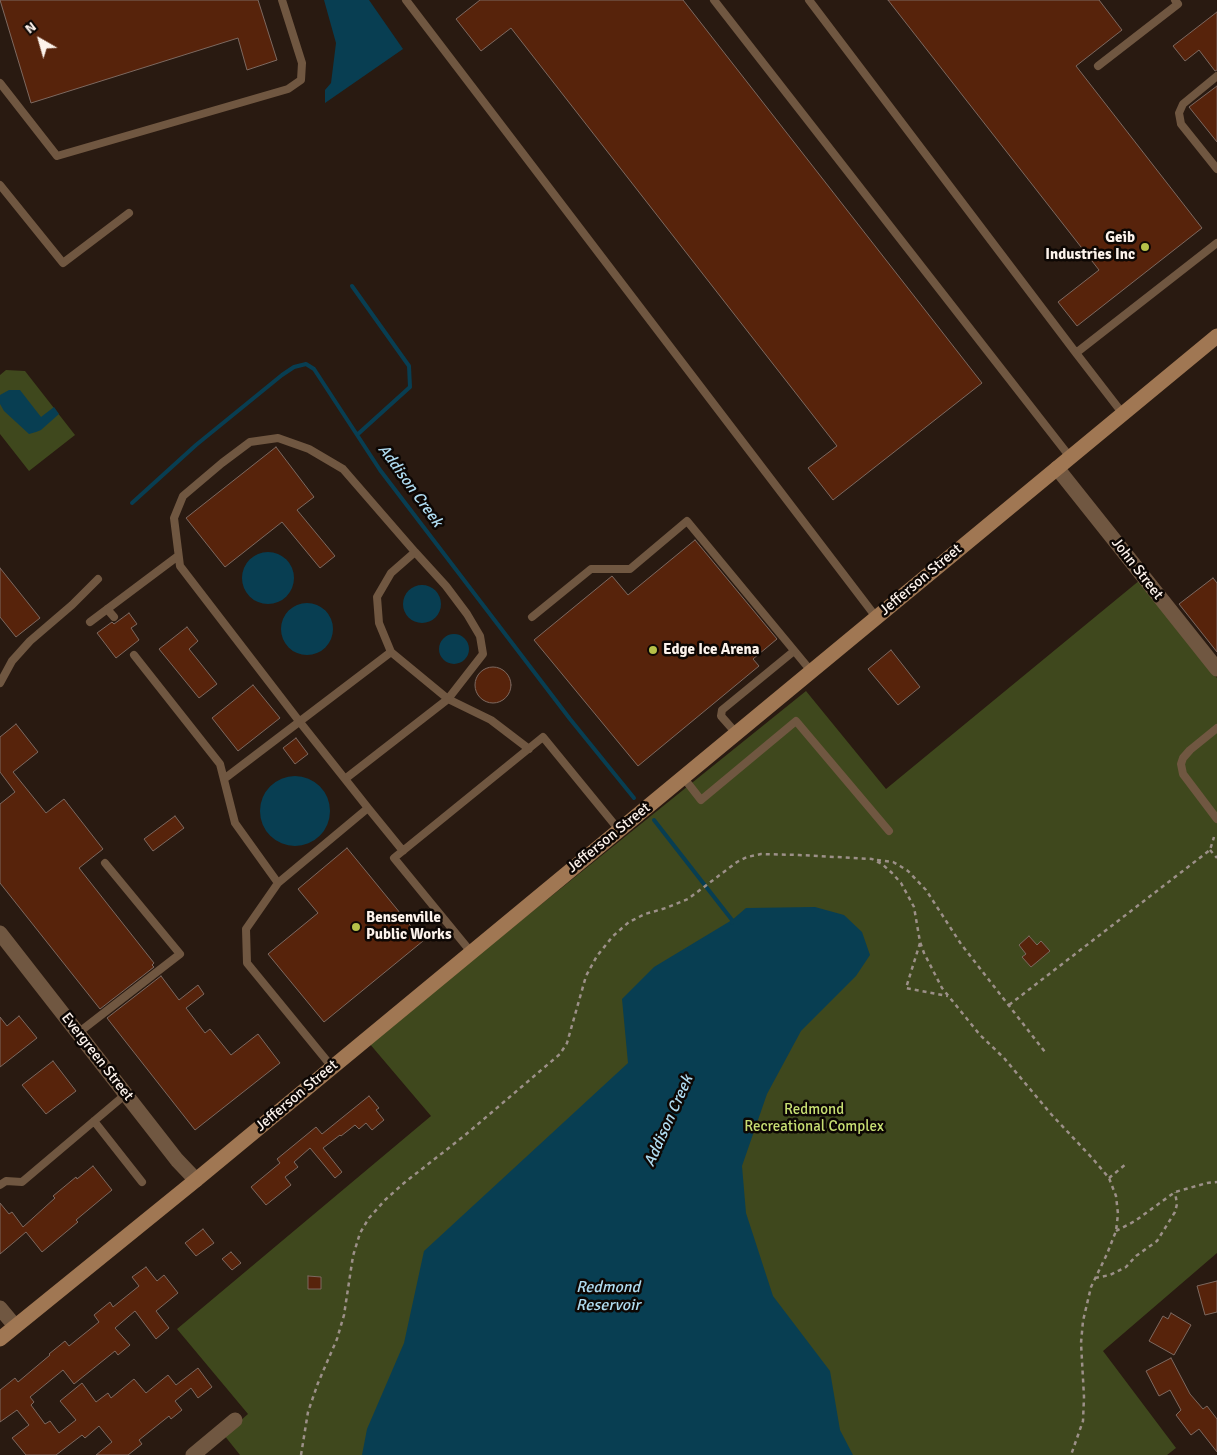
<!DOCTYPE html>
<style>
body{margin:0}
#map{position:relative;width:1217px;height:1455px;overflow:hidden;background:#291a11;font-family:Signika,sans-serif}
canvas{display:block}
.north{position:absolute;left:15px;top:15px;width:50px;height:50px;-webkit-text-stroke:4px #0d0704;paint-order:stroke;rotate:322deg;font-size:14px;font-weight:700;line-height:20px;text-align:center;color:#fcf2eb}
.north::after{content:'';display:block;margin:auto;width:18px;height:22px;background:#fcf2eb;clip-path:polygon(50% 0,100% 100%,50% 72%,0 100%)}
</style>
<div id="map">
<canvas width="1217" height="1455"></canvas>
<div class="north">N</div>
</div>
<script>
const g = document.querySelector('canvas').getContext('2d');
g.lineJoin = 'round';
function fill(path, color) {
  g.fillStyle = color;
  g.fill(path, 'evenodd');
}
function poly(rows) {
  const path = new Path2D();
  for (const r of rows) {
    if (r.length === 3) {
      path.moveTo(r[0] + r[2], r[1]);
      path.arc(r[0], r[1], r[2], 0, 2 * Math.PI);
      continue;
    }
    path.moveTo(r[0], r[1]);
    for (let i = 2; i < r.length; i += 2) path.lineTo(r[i], r[i + 1]);
  }
  return path;
}
function strokePath(path, color, width, dash) {
  g.strokeStyle = color;
  g.lineWidth = width;
  g.lineCap = dash ? 'butt' : 'round';
  g.setLineDash(dash || []);
  g.stroke(path);
}
function label(font, color, halo, rows, align = 'center') {
  g.font = font + ' Signika,sans-serif';
  g.lineWidth = 5;
  g.setLineDash([]);
  g.textBaseline = 'middle';
  g.strokeStyle = halo;
  g.fillStyle = color;
  for (const [text, x, y, turn = 0] of rows) {
    g.save();
    g.translate(x, y);
    g.rotate((+turn || 0) * Math.PI / 180);
    g.textAlign = isNaN(turn) ? turn : align;
    if (halo) g.strokeText(text, 0, 0);
    g.fillText(text, 0, 0);
    g.restore();
  }
}
fill(poly([
 [6,370,25,371,75,435,29,471,0,434,0,375],
 [1140,580,1217,678,1217,1253,1103,1351,1176,1448,1167,1455,240,1455,224,1435,248,1414,177,1329,431,1116,369,1043,806,691,886,789]
]), '#3f481d');
fill(poly([
 [324,0,369,0,403,49,325,103,325,90,331,83,336,43],
 [9,390,20,390,41,417,54,407,59,414,41,430,36,432,29,434,4,411,0,404,0,395],
 [268,578,26],
 [422,604,19],
 [307,629,26],
 [454,649,15],
 [295,811,35],
 [815,907,844,915,862,932,870,955,856,976,801,1031,767,1094,742,1166,746,1213,773,1296,830,1371,840,1430,853,1455,362,1455,367,1429,404,1343,424,1251,628,1063,622,999,654,967,732,920,746,908]
]), '#083e52');
strokePath(poly([
 [352,286,409,366,410,387,358,434],
 [132,503,196,445,282,375,294,367,306,364,314,369,380,470,570,719,634,798],
 [654,820,732,920,732,923]
]), '#083e52', 4);
const building = poly([
 [0,0,258,0,277,60,247,70,238,38,31,103,0,0],
 [480,0,683,0,982,383,833,500,808,468,837,446,511,28,481,51,456,19,480,0],
 [888,0,1099,0,1122,30,1076,66,1202,228,1077,326,1058,302,1099,270,888,0],
 [1217,12,1217,70,1215,71,1199,50,1185,61,1173,46,1217,12],
 [1217,86,1217,142,1189,107,1217,86],
 [276,447,314,497,297,510,335,556,320,568,282,522,225,567,186,518,276,447],
 [695,540,777,639,753,659,759,666,638,766,534,640,612,576,628,595,695,540],
 [0,568,40,618,16,637,0,617,0,568],
 [1213,578,1217,583,1217,652,1179,604,1213,578],
 [129,613,137,624,131,628,139,640,116,658,97,633,112,622,114,624,129,613],
 [187,627,198,641,189,649,217,684,199,698,159,649,187,627],
 [891,650,920,687,898,705,868,669,891,650],
 [493,685,18],
 [253,685,280,718,238,751,212,718,253,685],
 [16,724,38,752,13,772,46,813,64,799,103,849,79,868,154,963,152,965,154,967,100,1009,0,883,0,804,15,792,0,772,0,737,16,724],
 [296,738,308,754,295,764,283,748,296,738],
 [175,816,184,828,153,851,144,839,175,816],
 [347,848,423,941,324,1022,268,954,318,913,298,889,347,848],
 [1029,936,1037,945,1041,941,1050,951,1031,967,1022,957,1026,954,1019,945,1029,936],
 [161,976,179,1000,198,985,204,994,186,1008,205,1033,210,1029,231,1055,258,1034,280,1063,195,1130,107,1018,161,976],
 [19,1016,37,1038,0,1067,0,1017,7,1026,19,1016],
 [53,1061,76,1091,46,1114,22,1085,53,1061],
 [369,1096,379,1108,376,1110,384,1120,372,1130,366,1123,359,1129,355,1125,341,1136,340,1135,323,1148,342,1172,335,1178,310,1148,294,1162,298,1167,285,1177,291,1185,266,1205,251,1187,280,1163,277,1159,316,1127,322,1134,369,1096],
 [93,1166,112,1190,76,1220,78,1222,42,1252,26,1232,0,1254,0,1203,9,1214,12,1212,23,1227,55,1198,53,1196,76,1177,77,1179,93,1166],
 [203,1229,214,1243,196,1256,185,1243,203,1229],
 [231,1252,241,1263,232,1270,222,1259,231,1252],
 [146,1267,157,1281,164,1275,178,1293,156,1311,169,1328,156,1339,135,1311,115,1328,130,1345,118,1355,115,1351,74,1384,63,1370,30,1397,34,1402,31,1405,45,1424,50,1421,59,1433,76,1420,60,1401,82,1383,96,1402,108,1393,111,1398,134,1379,146,1393,168,1375,176,1385,198,1368,212,1387,198,1398,191,1388,175,1401,182,1410,171,1419,169,1416,139,1440,142,1444,128,1455,96,1455,112,1442,99,1426,85,1438,82,1435,56,1455,26,1455,12,1438,29,1425,17,1410,0,1422,0,1390,15,1378,18,1382,50,1355,49,1354,65,1341,69,1346,99,1322,94,1315,110,1302,113,1307,139,1286,132,1277,146,1267],
 [308,1276,321,1277,321,1289,308,1289,308,1276],
 [1217,1281,1217,1312,1205,1315,1197,1286,1217,1281],
 [1171,1313,1191,1325,1174,1355,1149,1341,1163,1316,1168,1319,1171,1313],
 [1171,1358,1190,1394,1203,1409,1207,1406,1217,1419,1217,1452,1199,1429,1191,1435,1176,1415,1181,1410,1170,1390,1159,1396,1146,1371,1171,1358]
]);
fill(building, '#57230b');
strokePath(building, '#7d6960', 1);
strokePath(poly([
 [1210,850,1217,858],
 [877,860,893,862,900,866,908,871,926,890,961,944,1045,1052],
 [920,943,906,988,948,996],
 [1009,1005,1210,850,1214,837],
 [1109,1178,1126,1164],
 [1116,1231,1135,1221,1175,1192,1207,1183,1217,1182],
 [1095,1278,1110,1275,1126,1267,1136,1256,1157,1241,1175,1212,1177,1204,1175,1192],
 [301,1455,308,1412,318,1383,337,1339,344,1315,353,1256,360,1233,369,1218,385,1200,404,1183,464,1136,560,1054,567,1043,586,976,597,956,613,936,629,922,645,914,666,908,688,899,737,862,747,857,761,854,799,855,872,859,882,864,892,873,901,883,914,907,920,942,924,953,942,988,980,1035,1004,1058,1051,1114,1093,1159,1109,1178,1116,1196,1118,1214,1116,1231,1107,1254,1091,1287,1083,1321,1081,1343,1084,1397,1083,1421,1071,1455]
]), '#9c9088', 2.5, [4, 4]);
strokePath(poly([
 [406,0,876,617],
 [714,0,1070,457],
 [809,0,1076,353],
 [1098,66,1178,4,1175,0],
 [1217,76,1183,104,1179,113,1181,124,1217,169],
 [0,83,57,156,288,89,301,80,302,63,282,0],
 [0,185,63,263,129,213],
 [1123,414,1076,353,1217,243],
 [107,609,114,617],
 [532,617,591,569,630,569,687,521,811,671],
 [90,622,178,556],
 [391,652,379,623,377,597,391,573,415,552],
 [134,655,220,764,235,823,278,883],
 [0,683,12,661,30,641,72,605,98,579],
 [1217,728,1190,750,1183,758,1181,764,1183,774,1217,819],
 [736,733,721,716,722,710,794,651],
 [683,777,701,800,796,721,889,831],
 [224,779,391,652,448,699,491,720,529,749],
 [345,779,448,699,483,654,480,636,467,614,446,586,415,552,343,469,309,449,278,438,250,442,222,463,183,496,174,518,180,566,299,721,368,808],
 [471,952,394,858,543,737,619,830],
 [78,1033,180,954,105,863],
 [332,1067,247,963,246,929,278,883,368,808,403,851],
 [94,1121,142,1182],
 [0,1185,6,1181,22,1182,126,1094]
]), '#705741', 8);
strokePath(poly([
 [1057,468,1217,669],
 [0,933,177,1160,196,1180],
 [0,1308,15,1326],
 [193,1455,235,1420]
]), '#705741', 15);
strokePath(poly([
 [0,1339,196,1180,1217,336]
]), '#a07753', 15);
for (const [x, y, r, color] of [
 [1145,247,5,"#b6c149"],
 [653,650,5,"#b6c149"],
 [356,927,5,"#b6c149"]
]) {
  const dot = new Path2D();
  dot.arc(x, y, r, 0, 2 * Math.PI);
  g.fillStyle = color;
  g.fill(dot);
  strokePath(dot, '#0d0704', 2);
}
label('bold 15px', '#fcf2eb', '#0d0704', [
 ["Geib",1135,238,"right"],
 ["Industries Inc",1135,255,"right"],
 ["Edge Ice Arena",663,650],
 ["Bensenville",366,918],
 ["Public Works",366,935]
], 'left');
label('15px', '#fcf2eb', '#0d0704', [
 ["John Street",1137,569,52],
 ["Jefferson Street",921,580,-40],
 ["Jefferson Street",609,838,-39],
 ["Evergreen Street",97,1057,52],
 ["Jefferson Street",297,1096,-40]
]);
label('15px', '#c7de73', '#0d0704', [
 ["Redmond",814,1110],
 ["Recreational Complex",814,1127]
]);
label('italic 16px', '#b0dcf1', '#0d0704', [
 ["Addison Creek",410,486,54],
 ["Addison Creek",669,1121,-66],
 ["Redmond",608,1288],
 ["Reservoir",608,1306]
]);
</script>
